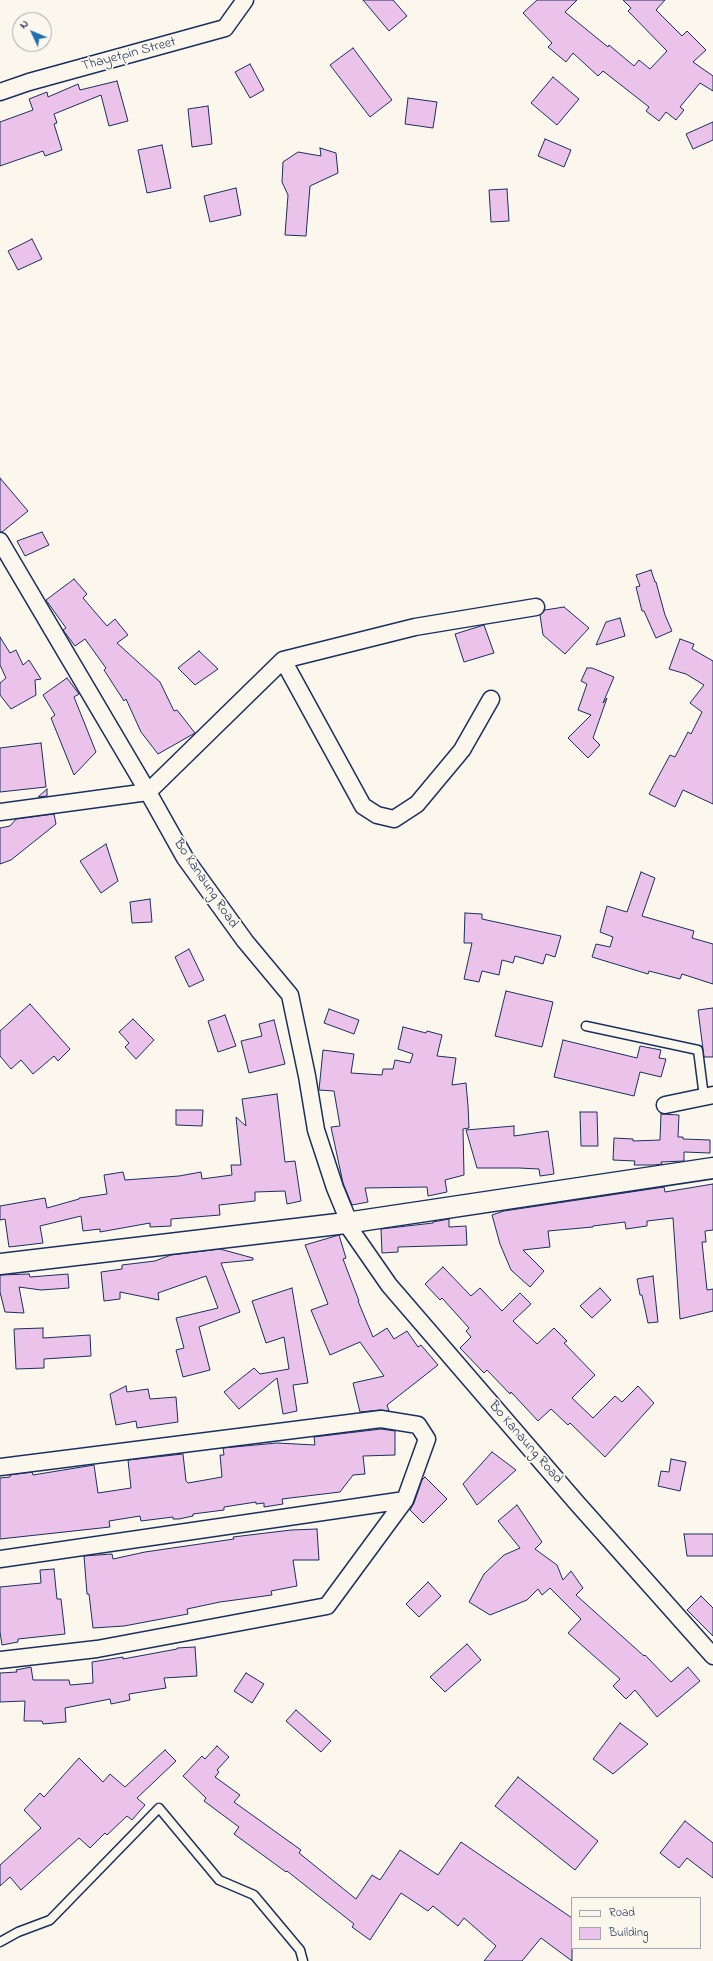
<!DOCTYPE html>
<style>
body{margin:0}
#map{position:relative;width:713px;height:1961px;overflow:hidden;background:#fbf7ec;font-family:"Indie Flower",sans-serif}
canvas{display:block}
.legend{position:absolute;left:571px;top:1897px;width:130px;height:52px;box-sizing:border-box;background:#fbf7ec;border:1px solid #a1a7b3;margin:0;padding:5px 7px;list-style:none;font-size:12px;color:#1b2f5e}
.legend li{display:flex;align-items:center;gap:8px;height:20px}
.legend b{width:20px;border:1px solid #a1a7b3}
.north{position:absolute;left:12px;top:12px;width:40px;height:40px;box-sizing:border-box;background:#fbf7ec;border:1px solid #a1a7b3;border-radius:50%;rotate:314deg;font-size:11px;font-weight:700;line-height:16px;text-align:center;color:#1b2f5e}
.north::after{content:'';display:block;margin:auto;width:14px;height:18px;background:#1f6fb2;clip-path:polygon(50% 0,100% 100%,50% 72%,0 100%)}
</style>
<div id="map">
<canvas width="713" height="1961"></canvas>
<ul class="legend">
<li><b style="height:5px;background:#fbf7ec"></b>Road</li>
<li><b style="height:11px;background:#ebc2e9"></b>Building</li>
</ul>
<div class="north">N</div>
</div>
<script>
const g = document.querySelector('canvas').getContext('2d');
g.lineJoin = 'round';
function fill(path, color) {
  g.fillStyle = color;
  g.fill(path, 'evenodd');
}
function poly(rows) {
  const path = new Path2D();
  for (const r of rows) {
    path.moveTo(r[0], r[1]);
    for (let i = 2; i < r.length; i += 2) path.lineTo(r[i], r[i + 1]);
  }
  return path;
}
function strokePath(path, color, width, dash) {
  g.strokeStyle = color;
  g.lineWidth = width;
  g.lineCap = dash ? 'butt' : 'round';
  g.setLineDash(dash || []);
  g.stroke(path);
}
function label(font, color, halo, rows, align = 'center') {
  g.font = font + ' "Indie Flower",sans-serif';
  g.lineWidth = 3.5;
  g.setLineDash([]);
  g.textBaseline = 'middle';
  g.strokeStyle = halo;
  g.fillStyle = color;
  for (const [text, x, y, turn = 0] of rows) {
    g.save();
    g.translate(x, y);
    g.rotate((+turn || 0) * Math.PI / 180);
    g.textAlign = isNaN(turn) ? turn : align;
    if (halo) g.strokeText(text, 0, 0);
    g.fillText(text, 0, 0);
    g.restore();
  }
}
const building = poly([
 [363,0,393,0,407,16,389,31,363,0],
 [537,0,577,0,565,12,608,47,609,45,634,66,639,60,650,69,667,51,628,11,631,8,623,0,665,0,656,10,682,36,687,31,706,50,693,62,713,76,713,91,700,83,680,107,684,110,676,120,666,112,659,121,646,111,649,107,603,71,598,76,573,53,566,62,548,47,552,43,523,13,537,0],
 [353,48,392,100,370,117,330,65,353,48],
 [250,64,264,90,250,98,235,72,250,64],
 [553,77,579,99,557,125,531,103,553,77],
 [117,81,128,121,109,126,101,95,54,114,57,123,54,124,62,150,45,156,43,151,0,166,0,122,33,110,29,99,47,92,48,97,78,84,80,90,117,81],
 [408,98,437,102,433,128,405,124,408,98],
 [208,106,212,144,192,147,188,109,208,106],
 [713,122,713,140,693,149,686,134,713,122],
 [545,139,571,150,564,167,538,156,545,139],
 [162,145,171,188,147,193,138,150,162,145],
 [320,148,336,153,338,173,310,186,306,236,285,235,288,195,282,182,283,162,298,152,321,156,320,148],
 [236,188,241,215,210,222,204,196,236,188],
 [507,189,509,221,491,222,489,190,507,189],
 [32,239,42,259,18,270,8,251,32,239],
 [0,478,28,511,2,532,0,532,0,478],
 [42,532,49,545,25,556,17,541,42,532],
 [651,570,655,582,656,582,665,615,672,631,656,638,644,611,642,611,636,587,640,586,636,575,651,570],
 [74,579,87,594,83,598,107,626,115,619,128,635,117,643,160,682,174,711,177,710,195,733,158,754,141,732,126,699,124,701,104,670,106,668,85,639,75,646,63,630,66,628,46,600,74,579],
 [564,607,589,628,565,654,543,635,540,615,545,610,564,607],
 [620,618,625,636,596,645,606,622,620,618],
 [484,625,494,653,464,662,455,634,484,625],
 [0,637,10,653,16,650,23,665,29,660,41,679,35,680,36,695,11,709,0,695,0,683,6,678,0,665,0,637],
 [680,639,694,644,692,649,713,661,713,804,683,790,675,807,649,794,670,755,675,757,688,732,691,734,702,712,690,703,704,685,686,674,669,669,680,639],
 [199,651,218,669,195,685,178,668,199,651],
 [587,668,592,668,614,677,603,703,607,698,593,738,600,745,588,758,568,738,591,715,578,710,587,684,581,681,587,668],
 [67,678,79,694,74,697,96,752,74,775,51,718,55,715,43,695,67,678],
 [41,743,46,787,0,792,0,748,41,743],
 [47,789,47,796,38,797,47,789],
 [54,814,56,824,11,860,0,864,0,828,10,826,16,819,54,814],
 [106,844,118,881,101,893,80,861,106,844],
 [641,872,655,878,642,916,694,931,692,938,713,944,713,984,682,974,680,979,649,971,648,974,592,957,596,944,610,947,613,937,600,932,607,906,627,912,641,872],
 [150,899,152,922,132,923,130,902,150,899],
 [465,913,482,914,482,919,561,936,555,957,546,954,543,964,515,956,513,963,502,960,499,975,482,971,479,982,464,979,472,943,464,943,465,913],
 [189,949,204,980,189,987,175,957,189,949],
 [506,991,553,1002,542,1047,495,1036,506,991],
 [30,1004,70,1049,58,1061,54,1056,33,1074,21,1060,11,1069,0,1056,0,1031,30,1004],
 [713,1008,713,1057,704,1057,698,1010,713,1008],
 [329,1009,359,1020,354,1034,324,1023,329,1009],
 [225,1015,236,1046,218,1052,208,1021,225,1015],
 [133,1019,154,1040,136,1059,125,1047,129,1043,119,1032,133,1019],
 [274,1020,285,1064,249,1073,241,1041,262,1036,259,1024,274,1020],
 [403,1027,426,1033,427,1031,442,1035,437,1056,456,1058,452,1085,466,1083,468,1106,469,1128,463,1129,464,1175,445,1180,447,1192,428,1196,427,1187,365,1188,368,1202,352,1205,343,1183,331,1127,340,1126,334,1091,319,1090,323,1050,354,1054,351,1073,382,1075,383,1069,393,1069,395,1060,410,1063,413,1054,398,1049,403,1027],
 [563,1040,637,1058,640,1046,661,1050,659,1058,666,1059,661,1077,640,1072,634,1096,554,1077,563,1040],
 [277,1094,285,1162,295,1161,301,1201,287,1204,285,1191,255,1192,255,1201,219,1205,220,1215,171,1219,171,1226,150,1227,150,1223,100,1232,100,1229,83,1231,81,1216,40,1226,43,1243,9,1247,5,1219,0,1220,0,1206,45,1198,47,1208,79,1199,79,1198,107,1194,104,1175,123,1172,125,1180,179,1176,201,1172,202,1179,232,1175,231,1165,241,1165,236,1117,246,1126,242,1099,277,1094],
 [176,1110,203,1110,202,1126,176,1125,176,1110],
 [580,1112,597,1112,598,1146,581,1146,580,1112],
 [661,1114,679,1115,678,1137,683,1137,683,1139,710,1140,710,1153,684,1152,684,1161,661,1162,662,1164,654,1165,634,1165,635,1161,613,1160,614,1138,633,1139,633,1141,660,1140,661,1114],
 [514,1126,514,1136,548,1131,554,1174,540,1176,539,1169,519,1168,477,1168,466,1130,514,1126],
 [713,1184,713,1230,705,1231,706,1242,702,1242,707,1290,713,1289,713,1311,680,1319,673,1218,647,1221,647,1226,626,1229,625,1222,593,1226,593,1227,548,1231,550,1247,523,1250,544,1271,530,1287,511,1270,500,1244,492,1215,504,1211,664,1187,665,1192,713,1184],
 [449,1219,449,1227,466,1226,467,1245,398,1247,398,1252,382,1253,381,1229,433,1223,433,1222,449,1219],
 [339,1235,346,1258,343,1259,359,1301,358,1301,373,1337,387,1328,394,1339,407,1331,418,1347,421,1345,438,1365,387,1405,389,1411,380,1410,360,1412,353,1383,384,1376,360,1342,330,1355,311,1310,328,1304,305,1245,339,1235],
 [220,1249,253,1258,253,1260,221,1263,240,1312,199,1327,210,1370,183,1377,176,1350,184,1348,176,1318,218,1308,206,1276,158,1293,159,1300,120,1292,120,1299,104,1301,101,1272,122,1269,122,1265,155,1261,171,1255,220,1249],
 [443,1267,471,1296,480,1288,502,1311,520,1293,531,1304,513,1321,537,1344,554,1328,567,1341,564,1343,595,1375,572,1398,593,1418,615,1396,622,1402,638,1386,654,1403,605,1457,570,1423,568,1425,551,1409,538,1421,511,1392,510,1394,487,1370,484,1373,460,1348,471,1337,466,1331,469,1328,442,1298,440,1300,425,1284,443,1267],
 [29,1274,30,1277,68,1274,69,1288,41,1290,19,1287,24,1313,5,1312,0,1292,0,1275,29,1274],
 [653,1276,658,1322,648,1323,642,1295,640,1295,637,1279,653,1276],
 [292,1288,308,1383,293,1385,297,1411,283,1414,277,1378,239,1409,224,1392,254,1368,260,1374,289,1369,284,1337,266,1343,252,1301,292,1288],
 [600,1288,611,1300,592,1318,580,1306,600,1288],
 [43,1328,43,1338,90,1335,91,1356,44,1359,44,1368,16,1369,14,1329,43,1328],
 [126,1386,127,1392,148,1389,150,1399,176,1397,178,1422,137,1428,136,1421,116,1425,110,1394,126,1386],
 [381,1429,395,1431,395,1455,363,1456,365,1474,353,1475,340,1492,282,1499,283,1504,264,1507,264,1503,256,1504,256,1502,224,1507,224,1510,193,1514,193,1516,179,1519,173,1519,173,1517,141,1521,140,1516,109,1521,110,1527,0,1539,0,1478,10,1477,10,1475,32,1472,33,1475,94,1465,98,1493,131,1488,128,1460,183,1454,186,1481,188,1483,222,1477,220,1455,224,1455,223,1448,277,1443,315,1445,314,1437,381,1429],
 [492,1452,516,1470,477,1505,463,1484,492,1452],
 [671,1459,686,1462,680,1491,658,1486,661,1471,669,1472,671,1459],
 [425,1477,447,1499,423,1523,410,1510,414,1503,422,1480,425,1477],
 [517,1505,542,1542,535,1549,557,1565,563,1580,571,1571,583,1588,576,1595,644,1656,645,1655,671,1682,688,1667,700,1681,657,1717,635,1690,626,1699,613,1686,620,1679,568,1633,581,1619,550,1588,542,1595,538,1589,527,1600,490,1615,469,1602,484,1574,504,1555,520,1548,498,1521,517,1505],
 [317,1529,319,1560,293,1560,297,1586,271,1591,272,1595,220,1602,187,1609,188,1614,124,1626,93,1628,89,1594,87,1594,84,1556,112,1554,113,1559,145,1552,234,1539,233,1537,291,1530,317,1529],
 [684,1534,713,1534,713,1556,687,1556,684,1534],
 [54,1569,57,1599,61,1599,65,1634,18,1639,18,1642,2,1645,0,1632,0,1587,41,1583,40,1570,54,1569],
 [428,1582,441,1596,419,1617,406,1604,428,1582],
 [701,1596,713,1608,713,1636,687,1610,701,1596],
 [467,1644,481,1660,445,1692,430,1677,467,1644],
 [195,1647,197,1676,164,1678,166,1688,129,1694,130,1700,111,1704,110,1699,65,1708,66,1722,43,1724,42,1721,24,1721,25,1701,0,1702,0,1673,17,1672,16,1670,31,1667,33,1680,69,1680,70,1685,93,1683,92,1662,123,1657,123,1659,177,1649,177,1648,195,1647],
 [246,1673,264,1684,252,1703,234,1691,246,1673],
 [296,1710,331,1741,321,1752,286,1721,296,1710],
 [620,1723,648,1744,613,1774,593,1759,620,1723],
 [217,1746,229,1757,217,1770,219,1772,215,1777,240,1795,234,1802,301,1850,299,1853,356,1899,372,1875,380,1880,400,1850,438,1875,461,1842,572,1918,572,1961,541,1938,522,1961,484,1961,496,1946,464,1918,458,1926,433,1906,428,1911,401,1893,370,1940,352,1927,354,1924,287,1871,286,1872,234,1834,239,1827,204,1801,206,1798,183,1776,202,1756,205,1759,217,1746],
 [165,1750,176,1761,137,1798,145,1805,132,1820,127,1816,107,1835,105,1833,90,1848,79,1838,21,1890,10,1877,0,1886,0,1865,41,1828,24,1810,40,1793,44,1797,79,1758,103,1782,110,1774,125,1787,165,1750],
 [518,1777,598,1841,575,1870,495,1806,518,1777],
 [685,1821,713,1843,713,1878,687,1858,679,1868,660,1853,685,1821]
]);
fill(building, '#ebc2e9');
strokePath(building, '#1b2f5e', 1);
const service = poly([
 [586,1026,698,1050,704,1097],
 [0,1942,18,1932,50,1920,159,1808,219,1880,254,1895,300,1950,303,1961]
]);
const minor = poly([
 [0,92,29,82,225,28,245,0],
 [0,541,148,792,185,858,245,941,290,995,307,1076,316,1130,335,1188,349,1222],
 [283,660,363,806,377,815,394,819,417,804,462,750,491,699],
 [0,812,148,792,283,660,415,627,536,607],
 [665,1105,713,1095],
 [346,1223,389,1285,576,1502,713,1656],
 [0,1467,381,1419,418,1425,427,1439,405,1500,327,1606,97,1649,0,1660],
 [0,1559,405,1500]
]);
const tertiary = poly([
 [0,1264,346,1223,713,1168]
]);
strokePath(service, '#1b2f5e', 11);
strokePath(minor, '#1b2f5e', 19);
strokePath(tertiary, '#1b2f5e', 23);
strokePath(service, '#fbf7ec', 8);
strokePath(minor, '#fbf7ec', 16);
strokePath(tertiary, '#fbf7ec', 20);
label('14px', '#1b2f5e', '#fbf7ec', [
 ["Thayetpin Street",129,55,-15],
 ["Bo Kanaung Road",205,884,56],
 ["Bo Kanaung Road",525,1443,49]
]);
</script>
